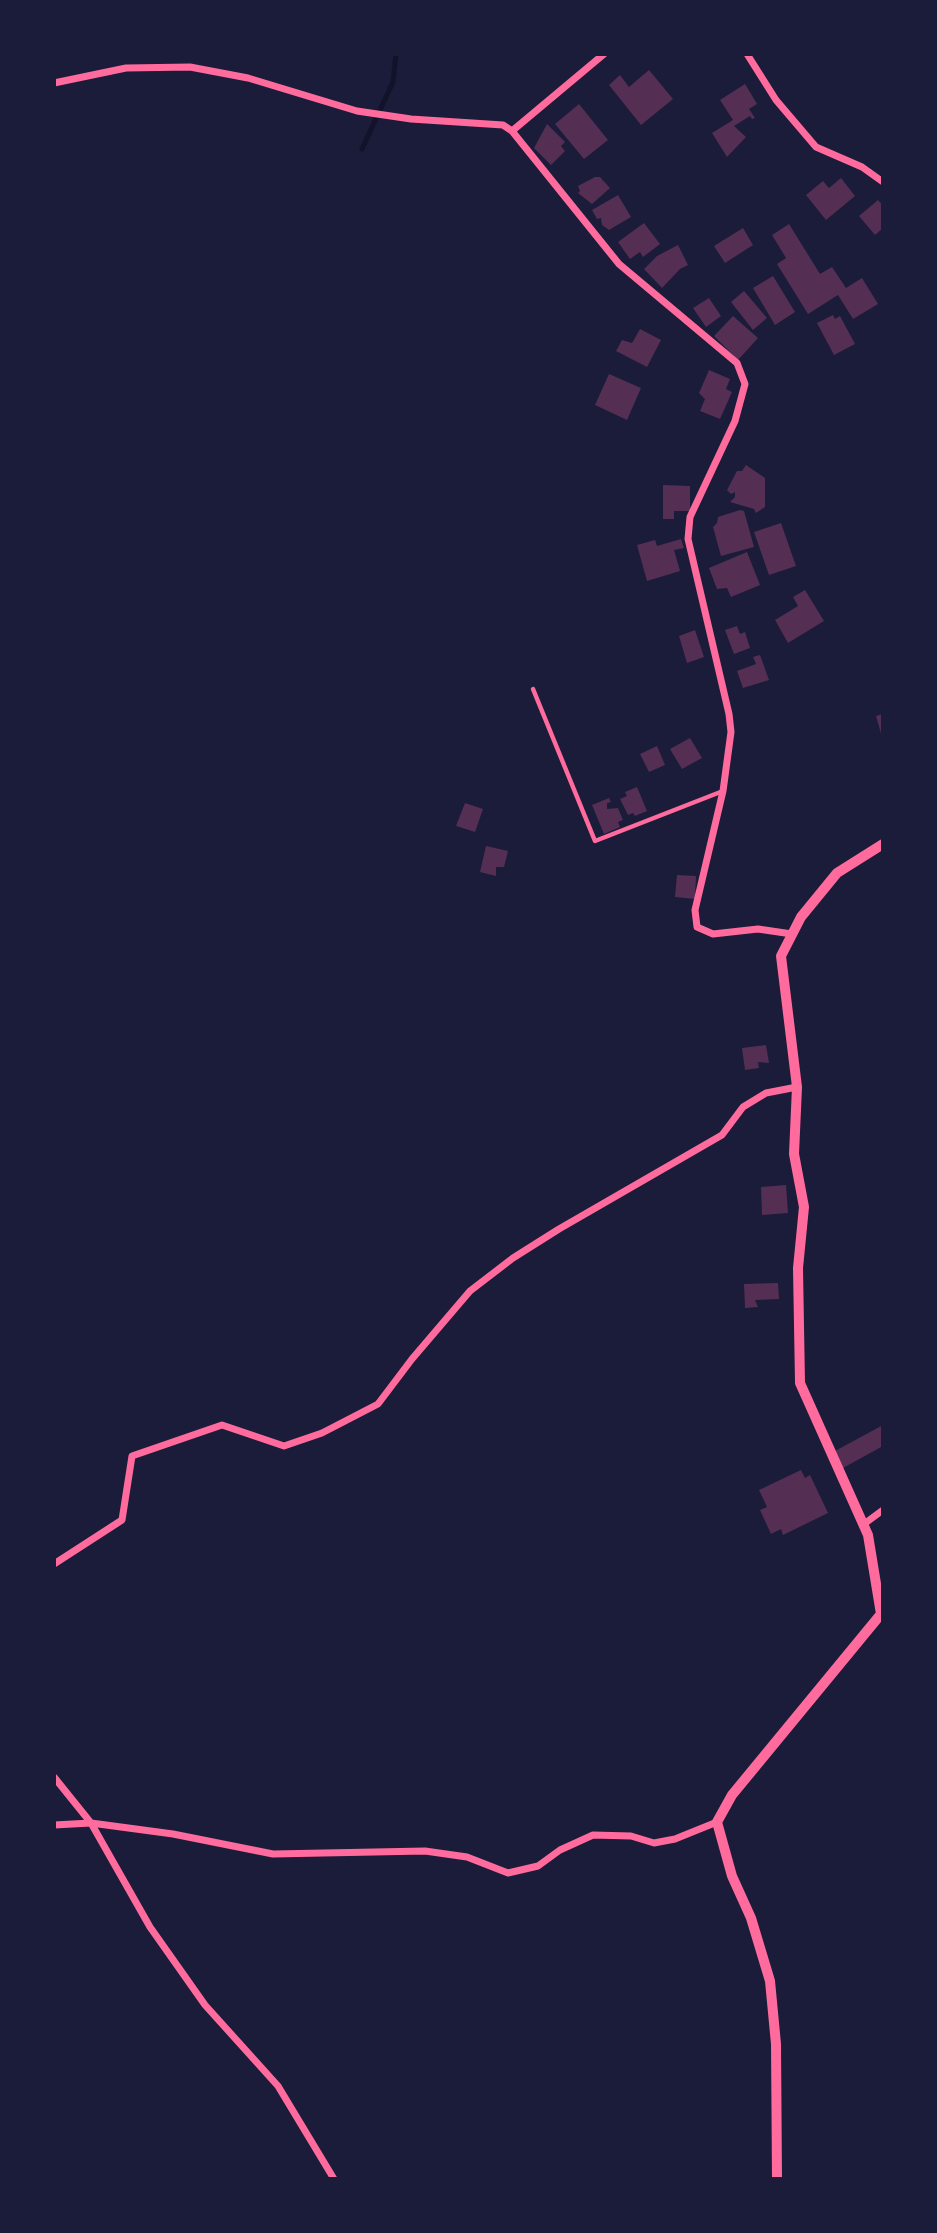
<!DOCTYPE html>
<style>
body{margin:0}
#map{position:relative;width:937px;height:2233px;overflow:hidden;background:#1b1b3a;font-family:Ubuntu,sans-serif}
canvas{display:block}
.frame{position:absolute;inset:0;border:56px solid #1b1b3a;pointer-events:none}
</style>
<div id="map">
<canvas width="937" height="2233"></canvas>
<div class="frame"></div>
</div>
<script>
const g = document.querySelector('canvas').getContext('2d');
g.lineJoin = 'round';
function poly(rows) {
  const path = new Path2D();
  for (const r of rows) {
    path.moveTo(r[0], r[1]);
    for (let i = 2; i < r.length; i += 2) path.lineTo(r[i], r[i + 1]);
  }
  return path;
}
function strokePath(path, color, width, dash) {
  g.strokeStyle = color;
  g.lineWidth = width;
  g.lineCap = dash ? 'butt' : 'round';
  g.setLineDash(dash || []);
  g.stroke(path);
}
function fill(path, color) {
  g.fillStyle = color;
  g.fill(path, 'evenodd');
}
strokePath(poly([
 [362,149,393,82,396,54]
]), '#12122b', 5);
fill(poly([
 [649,70,673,99,641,125,609,85,620,75,629,87],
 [745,84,757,104,749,109,755,118,752,119,750,116,734,126,746,137,727,157,712,133,733,120,720,100],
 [579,104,608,140,584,159,555,124],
 [547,124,565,142,561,146,565,151,551,165,534,148],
 [595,177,600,177,610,188,592,204,578,193,580,191,578,186],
 [841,178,855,196,826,220,806,195,823,181,829,188],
 [618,195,631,217,609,230,602,225,601,218,597,219,592,210],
 [878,200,883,206,883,228,875,235,859,216],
 [644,223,660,244,643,257,640,252,630,259,618,242],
 [789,224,820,274,832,267,846,288,862,278,878,304,853,319,838,295,808,314,777,264,786,258,772,235],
 [743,228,753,245,725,263,714,246],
 [678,245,688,265,680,269,662,288,644,269,657,256],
 [773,276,795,312,775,325,753,288],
 [744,291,767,318,753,330,731,302],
 [709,298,721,316,706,327,693,308],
 [833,315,835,319,840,316,855,344,834,355,817,323],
 [733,316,758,338,738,360,714,336],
 [640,329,661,340,647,367,616,351,622,340,632,343],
 [709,370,730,379,726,389,732,392,720,419,700,411,705,399,699,393],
 [609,374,641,388,627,420,595,405],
 [746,465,765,478,765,507,756,513,754,509,730,502,735,497,735,492,731,494,727,490,737,471,742,471],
 [663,485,690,486,690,511,674,511,674,519,663,519],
 [740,510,744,511,754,547,721,556,713,527,717,523,718,517],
 [781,523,796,566,769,575,754,532],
 [681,539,684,548,674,550,680,571,647,581,637,545,655,540,657,546],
 [747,552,760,585,731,597,727,588,717,589,709,568],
 [805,590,824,621,788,643,775,620,798,606,793,597],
 [737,626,740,634,745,632,750,648,734,654,725,630],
 [695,630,704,657,687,663,679,636],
 [760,655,769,680,743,688,737,671,756,664,753,657],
 [883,714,883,737,882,737,876,716],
 [690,738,702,758,682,769,670,749],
 [657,746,665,765,649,772,640,754],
 [637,787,647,811,635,816,633,813,628,815,620,799,627,796,625,792],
 [609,798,611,802,607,803,607,809,618,808,623,820,618,822,620,827,604,834,592,805],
 [465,803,483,809,475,832,456,826],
 [486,846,508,851,504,867,496,867,496,876,480,872],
 [677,875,696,876,695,899,675,897],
 [766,1045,769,1063,758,1062,759,1068,745,1070,742,1048],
 [786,1185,788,1213,762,1215,761,1187],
 [778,1283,779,1299,755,1300,758,1307,745,1308,744,1284],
 [883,1425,883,1446,843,1468,835,1451],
 [801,1470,805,1478,810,1475,828,1513,783,1535,781,1529,771,1534,760,1510,767,1507,759,1490]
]), '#542f53');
strokePath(poly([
 [533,689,595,841,723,791]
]), '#ff6b9d', 4.5);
strokePath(poly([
 [747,54,776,100,816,147,862,167,883,182],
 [54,83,126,68,190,67,248,78,357,111,411,119,503,125,512,131,619,264,737,363,745,384,735,421,690,517,688,539,729,714,731,732,723,791,695,910,697,927,713,934,758,929,792,934],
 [512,131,604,54],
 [864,1524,883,1510],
 [54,1564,122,1520,132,1456,222,1425,284,1446,322,1433,378,1404,412,1359,470,1291,513,1258,559,1229,722,1135,743,1107,766,1093,797,1087],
 [54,1777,91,1823],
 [54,1825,91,1823],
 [334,2179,278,2086,205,2005,150,1927,91,1823,173,1834,273,1854,425,1851,467,1857,508,1873,538,1866,560,1850,593,1835,631,1836,654,1843,675,1839,717,1822]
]), '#ff6b9d', 7);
strokePath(poly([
 [777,2179,776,2044,770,1981,751,1918,732,1876,717,1822,732,1795,881,1614,868,1535,800,1383,798,1268,804,1207,794,1154,797,1087,781,956,801,917,837,873,883,844]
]), '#ff6b9d', 10);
</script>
